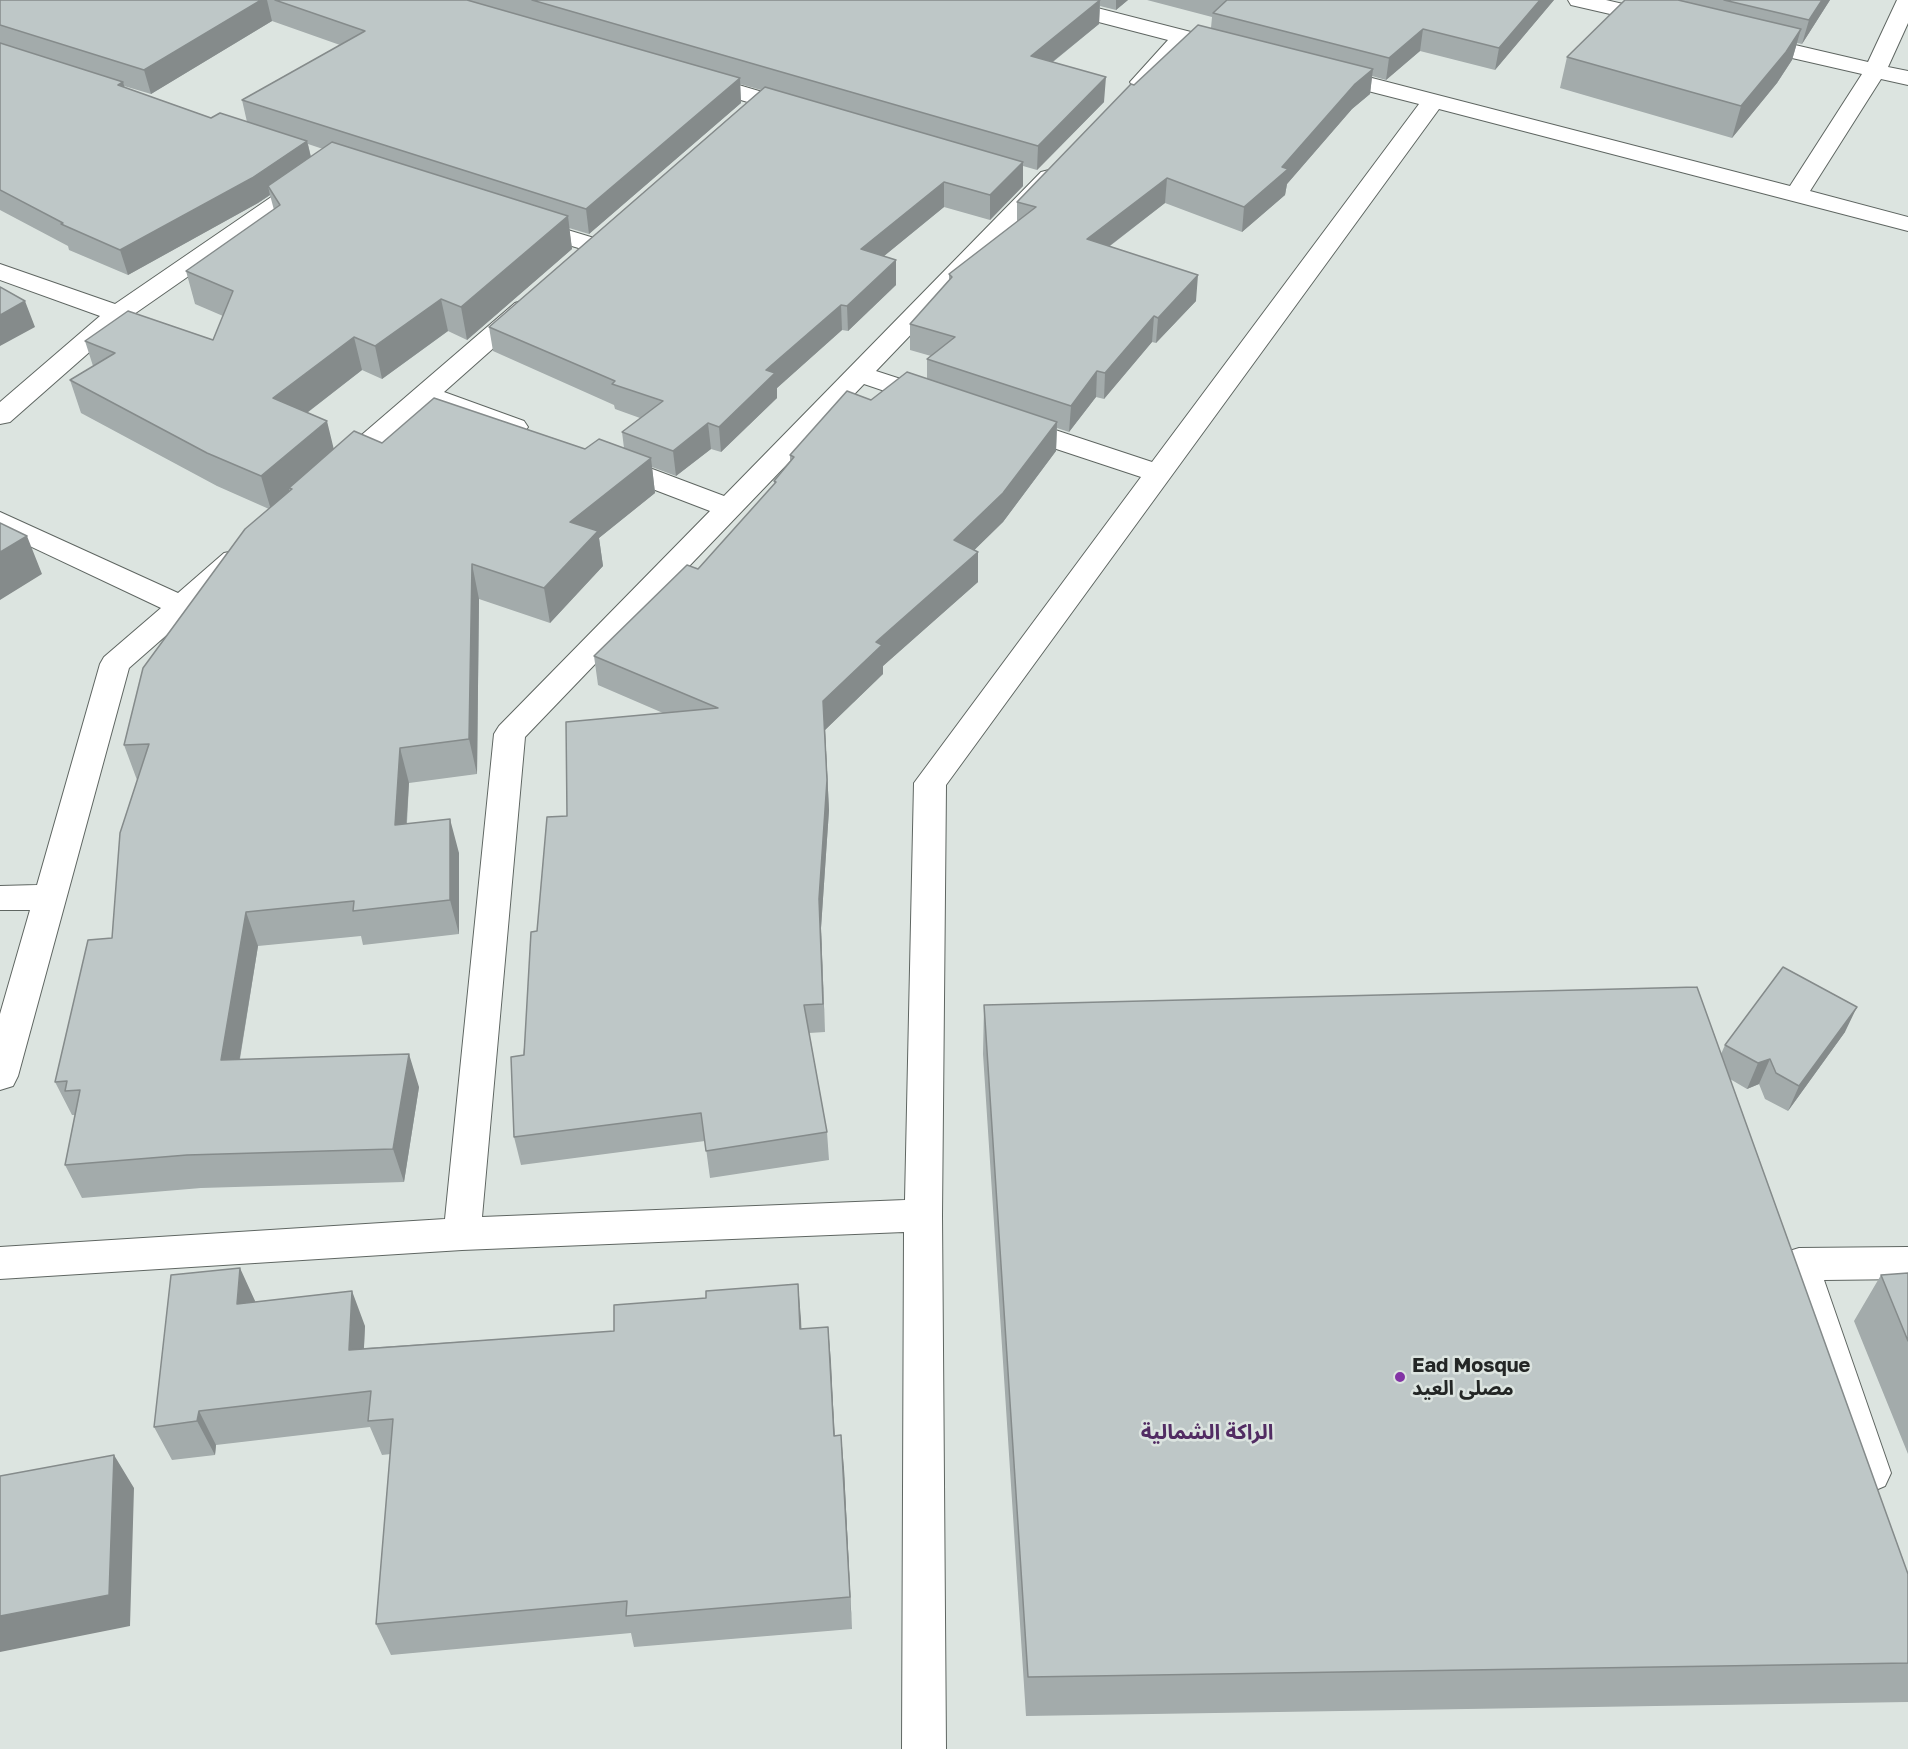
<!DOCTYPE html>
<meta charset="utf-8">
<style>
body{margin:0}
canvas{display:block;background:#dce4e0}
</style>
<canvas width="1908" height="1749"></canvas>
<script>
const g = document.querySelector('canvas').getContext('2d');
g.lineJoin = 'round';
function poly(rows) {
  const path = new Path2D();
  for (const r of rows) {
    path.moveTo(r[0], r[1]);
    for (let i = 2; i < r.length; i += 2) path.lineTo(r[i], r[i + 1]);
  }
  return path;
}
function strokePath(path, color, width, dash) {
  g.strokeStyle = color;
  g.lineWidth = width;
  g.lineCap = dash ? 'butt' : 'round';
  g.setLineDash(dash || []);
  g.stroke(path);
}
function fill(path, color) {
  g.fillStyle = color;
  g.fill(path, 'evenodd');
}
function label(font, color, halo, rows, align = 'center') {
  g.font = font + ' "Golos Text","Noto Sans Arabic",sans-serif';
  g.lineWidth = 5;
  g.setLineDash([]);
  g.textBaseline = 'middle';
  g.strokeStyle = halo;
  g.fillStyle = color;
  for (const [text, x, y, turn = 0] of rows) {
    g.save();
    g.translate(x, y);
    g.rotate((+turn || 0) * Math.PI / 180);
    g.textAlign = isNaN(turn) ? turn : align;
    if (halo) g.strokeText(text, 0, 0);
    g.fillText(text, 0, 0);
    g.restore();
  }
}
const street = poly([
 [1030,0,1066,0,1191,32,1208,37,1211,42,1208,47,1200,49,1187,45,1149,87,1141,89,1133,87,1130,82,1168,40,1033,5,1030,0],
 [1568,0,1606,0,1666,14,1669,19,1666,24,1658,25,1571,5,1568,0],
 [1897,0,1908,0,1908,23,1888,67,1908,71,1908,85,1881,79,1810,191,1908,217,1908,231,1439,109,946,785,942,1215,946,1749,902,1749,904,1232,462,1250,0,1279,0,1247,445,1219,494,734,499,726,710,511,603,470,599,464,603,458,613,455,623,458,724,496,1041,172,1049,170,1057,172,1061,177,1057,182,876,371,944,393,948,399,944,405,935,407,926,405,864,384,525,737,482,1217,905,1200,914,783,1141,477,1005,432,1001,426,1005,420,1015,418,1025,420,1152,462,1419,104,1321,79,1318,74,1321,69,1329,67,1337,69,1790,186,1862,74,1744,47,1741,42,1744,37,1752,35,1868,62,1897,0],
 [698,73,803,104,806,109,803,114,795,116,690,85,687,80,690,75,698,73],
 [310,174,318,176,322,181,318,186,127,319,10,422,0,424,0,402,100,316,0,280,0,264,115,304,302,176,310,174],
 [528,218,604,241,607,246,604,251,595,253,519,230,516,225,519,220,528,218],
 [524,300,533,303,537,308,533,313,444,392,524,421,528,427,524,433,514,435,504,433,429,404,349,475,339,478,329,475,325,469,329,463,515,303,524,300],
 [0,512,178,593,224,553,234,551,244,553,248,560,244,567,129,668,18,1076,13,1086,0,1090,0,1014,30,910,0,910,0,886,37,885,100,664,104,657,161,608,0,532,0,512],
 [1908,1247,1908,1279,1824,1280,1891,1473,1885,1486,1871,1492,1857,1486,1851,1473,1780,1264,1786,1252,1799,1248,1908,1247]
]);
strokePath(street, '#5f6662', 2);
fill(street, '#fff');
fill(poly([
 [0,0,1128,0,1116,10,1100,6,1099,24,1053,62,1104,102,1037,170,1023,166,1023,186,990,220,944,207,884,256,896,285,848,331,842,330,777,388,777,398,721,452,711,449,676,476,652,467,655,493,599,538,603,566,550,623,479,599,477,774,409,783,407,823,459,853,459,934,363,945,361,936,258,946,240,1059,419,1087,404,1182,201,1188,82,1198,65,1165,75,1115,72,1115,55,1082,112,938,137,780,124,745,269,509,217,486,81,413,70,380,93,366,85,341,213,340,223,316,195,304,186,271,274,210,270,195,258,203,128,275,69,250,68,246,0,210],
 [272,21,340,45,242,100,247,122,211,118,125,88,124,86,151,94],
 [740,84,761,90,489,327,493,351,614,405,615,409,640,418,622,432,624,448,585,449,382,443,334,449,307,413,362,370,382,379,448,331,467,340,572,249,569,228,589,234,741,103],
 [308,144,323,149,311,157],
 [1147,0,1554,0,1495,70,1420,51,1386,80,1372,76,1370,94,1352,109,1287,184,1285,195,1242,232,1165,203,1110,246,1196,301,1156,343,1152,342,1104,399,1096,397,1069,432,1057,428,1056,451,1003,522,974,550,978,582,883,666,883,674,825,730,829,810,821,928,825,1032,809,1033,827,1132,829,1160,710,1178,705,1141,521,1165,514,1137,537,931,567,816,663,713,598,685,594,656,698,569,774,484,774,481,790,461,790,455,871,400,927,379,927,359,931,356,910,350,910,324,949,280,949,274,1017,222,1017,202,1134,85,1211,28,1212,17],
 [1625,0,1830,0,1802,44,1797,43,1792,60,1777,83,1732,138,1560,88,1567,57],
 [984,1005,1721,1054,1725,1045,1845,1032,1788,1111,1765,1099,1759,1084,1747,1089,1730,1079,1908,1574,1908,1702,1026,1716,983,1054],
 [1908,1273,1908,1454,1854,1321,1881,1275],
 [255,1302,365,1326,364,1348,801,1319,801,1329,828,1327,835,1436,844,1469,852,1629,634,1647,631,1633,391,1655,376,1624,391,1454,382,1455,370,1427,216,1445,215,1455,172,1460,154,1427]
]), '#a3abab');
fill(poly([
 [261,0,267,0,272,21,151,94,144,70],
 [1100,0,1099,24,1030,80,1031,56],
 [1116,0,1128,0,1116,10],
 [1540,0,1554,0,1495,70,1499,48],
 [1822,0,1830,0,1802,44,1809,20],
 [1423,29,1420,51,1386,80,1389,58],
 [1801,29,1792,60,1777,83,1732,138,1741,106],
 [1373,69,1370,94,1352,109,1287,184,1285,195,1242,232,1244,207,1355,84],
 [1106,77,1104,102,1037,170,1038,146],
 [740,78,741,103,589,234,586,209],
 [123,82,130,107,118,85],
 [307,141,313,166,268,186,270,195,258,203,128,275,120,250],
 [1023,162,1023,186,990,220,990,195],
 [1167,178,1165,203,1086,264,1087,239],
 [944,182,944,207,862,274,861,249],
 [568,216,572,249,467,340,461,307],
 [896,260,896,285,848,331,847,306],
 [1198,275,1196,301,1156,343,1158,318],
 [441,299,448,331,382,379,375,346],
 [25,301,35,327,0,346,0,315],
 [841,305,842,330,777,388,777,398,721,452,719,427,766,370],
 [1154,316,1152,342,1104,399,1105,373],
 [354,337,362,370,282,432,273,398],
 [1097,371,1096,397,1069,432,1071,406],
 [327,421,335,454,289,488,290,493,271,510,261,476],
 [1057,422,1056,451,1003,522,954,570,954,540],
 [708,423,711,449,676,476,673,451],
 [651,458,655,493,599,538,603,566,550,623,544,588,570,522],
 [27,536,42,574,0,600,0,552],
 [978,552,978,582,883,666,883,674,825,730,829,810,821,928,825,1032,819,899,823,701,876,642],
 [472,564,479,599,477,774,469,739],
 [400,748,409,783,404,859,395,825],
 [450,819,459,853,459,934,450,900],
 [246,912,258,946,234,1093,221,1060],
 [1857,1007,1845,1032,1788,1111,1799,1086],
 [409,1054,419,1087,404,1182,393,1149],
 [1770,1059,1759,1084,1747,1089,1758,1063],
 [240,1268,256,1303,237,1304],
 [798,1284,801,1319,803,1364,800,1329],
 [352,1291,365,1326,362,1384,349,1350],
 [828,1327,831,1362,836,1469,834,1436],
 [199,1411,216,1445,215,1455,197,1421],
 [841,1435,844,1469,852,1629,850,1597],
 [114,1455,134,1488,130,1626,0,1652,0,1616]
]), '#858b8b');
const building = poly([
 [0,0,261,0,144,70,0,25,0,0],
 [275,0,467,0,740,78,586,209,242,100,365,31,275,0],
 [532,0,1100,0,1031,56,1106,77,1038,146,532,0],
 [1227,0,1540,0,1499,48,1423,29,1389,58,1213,13,1227,0],
 [1625,0,1678,0,1801,29,1786,52,1741,106,1567,57,1625,0],
 [1724,0,1822,0,1809,20,1724,0],
 [1198,25,1373,69,1355,84,1282,167,1288,169,1244,207,1167,178,1087,239,1198,275,1158,318,1154,316,1105,373,1097,371,1071,406,927,359,955,337,910,324,952,277,949,274,1036,207,1017,202,1131,84,1134,85,1198,25],
 [0,43,123,82,118,85,211,118,220,113,307,141,252,178,120,250,61,224,63,223,0,190,0,43],
 [765,87,1023,162,990,195,944,182,861,249,896,260,847,306,841,305,766,370,775,373,719,427,708,423,673,451,622,432,663,401,612,384,615,381,489,327,765,87],
 [332,142,568,216,461,307,441,299,375,346,354,337,273,398,327,421,261,476,207,453,70,380,115,353,85,341,128,311,213,340,233,291,186,271,280,205,268,186,332,142],
 [0,287,25,301,0,315,0,287],
 [907,372,1057,422,1003,493,954,540,978,552,876,642,882,645,823,701,827,780,819,899,823,1004,804,1005,827,1132,706,1151,701,1113,514,1137,511,1057,524,1055,531,932,537,931,547,817,567,816,566,722,718,708,594,656,687,565,698,569,776,482,774,481,794,457,790,455,847,391,871,400,907,372],
 [434,398,585,449,599,439,651,458,570,522,598,531,544,588,472,564,469,739,400,748,395,825,450,819,450,900,353,911,354,901,246,912,221,1060,409,1054,393,1149,187,1155,65,1165,80,1090,65,1091,67,1081,55,1082,88,940,112,938,120,833,149,744,124,745,143,668,245,529,292,489,289,488,354,431,382,443,434,398],
 [0,523,27,536,0,552,0,523],
 [1783,967,1857,1007,1799,1086,1776,1073,1770,1059,1758,1063,1725,1045,1783,967],
 [1697,987,1908,1574,1908,1663,1028,1677,984,1005,1697,987],
 [240,1268,237,1304,352,1291,349,1350,614,1331,614,1305,706,1298,706,1291,798,1284,800,1329,828,1327,834,1436,841,1435,850,1597,626,1616,627,1601,376,1624,393,1419,368,1421,371,1391,199,1411,197,1421,154,1427,171,1275,240,1268],
 [1908,1273,1908,1341,1881,1275,1908,1273],
 [114,1455,109,1595,0,1616,0,1476,114,1455]
]);
fill(building, '#bec7c7');
strokePath(building, '#858b8b', 1.5);
for (const [x, y, r, color] of [
 [1400,1377,6,"#8334a5"]
]) {
  const dot = new Path2D();
  dot.arc(x, y, r, 0, 2 * Math.PI);
  g.fillStyle = color;
  g.fill(dot);
  strokePath(dot, '#dce4e0', 2);
}
label('bold 20px', '#232625', '#dce4e0', [
 ["Ead Mosque",1412,1366],
 ["مصلى العيد",1412,1389]
], 'left');
label('bold 21px', '#522c63', '#dce4e0', [
 ["الراكة الشمالية",1207,1432]
]);
</script>
